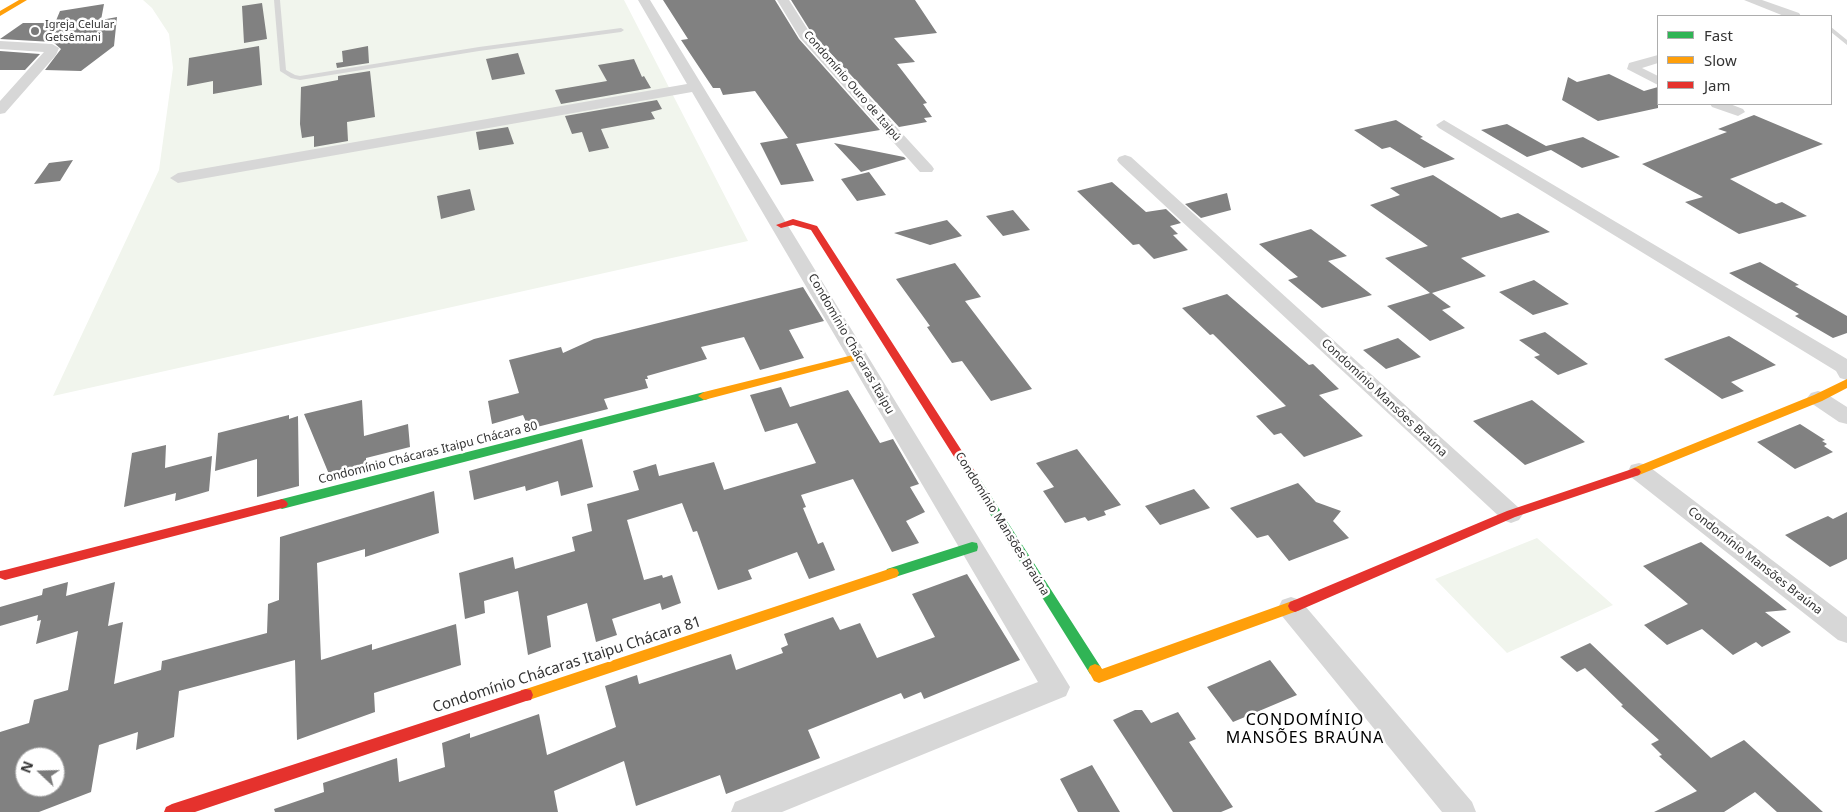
<!DOCTYPE html>
<meta charset="utf-8">
<style>
body{margin:0}
#map{position:relative;width:1847px;height:812px;overflow:hidden;background:#fff;font-family:"Noto Sans",sans-serif}
canvas{display:block}
.legend{position:absolute;left:1657px;top:15px;width:175px;height:90px;box-sizing:border-box;background:#fff;border:1px solid #adadad;margin:0;padding:6px 9px;list-style:none;font-size:15px;color:#333}
.legend li{display:flex;align-items:center;gap:10px;height:25px}
.legend b{width:25px;border:1px solid #adadad}
.north{position:absolute;left:15px;top:747px;width:50px;height:50px;box-sizing:border-box;background:#fff;border:1px solid #adadad;border-radius:50%;rotate:291deg;font-size:14px;font-weight:700;line-height:20px;text-align:center;color:#333}
.north::after{content:'';display:block;margin:auto;width:18px;height:22px;background:#7a7a7a;clip-path:polygon(50% 0,100% 100%,50% 72%,0 100%)}
</style>
<div id="map">
<canvas width="1847" height="812"></canvas>
<ul class="legend">
<li><b style="height:6px;background:#30b455"></b>Fast</li>
<li><b style="height:6px;background:#ff9f0a"></b>Slow</li>
<li><b style="height:6px;background:#e5322d"></b>Jam</li>
</ul>
<div class="north">N</div>
</div>
<script>
const g = document.querySelector('canvas').getContext('2d');
g.lineJoin = 'round';
function fill(path, color) {
  g.fillStyle = color;
  g.fill(path, 'evenodd');
}
function poly(rows) {
  const path = new Path2D();
  for (const r of rows) {
    path.moveTo(r[0], r[1]);
    for (let i = 2; i < r.length; i += 2) path.lineTo(r[i], r[i + 1]);
  }
  return path;
}
function strokePath(path, color, width, dash) {
  g.strokeStyle = color;
  g.lineWidth = width;
  g.lineCap = dash ? 'butt' : 'round';
  g.setLineDash(dash || []);
  g.stroke(path);
}
function label(font, color, halo, rows, align = 'center') {
  g.font = font + ' "Noto Sans",sans-serif';
  g.lineWidth = 5;
  g.setLineDash([]);
  g.textBaseline = 'middle';
  g.strokeStyle = halo;
  g.fillStyle = color;
  for (const [text, x, y, turn = 0] of rows) {
    g.save();
    g.translate(x, y);
    g.rotate((+turn || 0) * Math.PI / 180);
    g.textAlign = isNaN(turn) ? turn : align;
    if (halo) g.strokeText(text, 0, 0);
    g.fillText(text, 0, 0);
    g.restore();
  }
}
fill(poly([
 [143,0,624,0,748,241,53,396,159,170,173,68,169,34,152,8],
 [1537,538,1613,605,1507,653,1435,579]
]), '#f1f5ed');
fill(poly([
 [663,0,775,0,799,39,880,130,796,144,814,181,781,185,760,143,788,138,755,91,723,95,720,88,713,88,681,40,688,39],
 [791,0,915,0,937,33,894,38,915,62,897,64,927,103,923,104,932,117,924,118,927,122,899,127,811,32],
 [262,3,267,39,244,43,242,6],
 [104,4,101,20,117,17,114,46,81,71,45,70,61,49,53,42,0,39,23,23,55,23,60,11],
 [259,46,262,85,213,94,213,81,187,86,189,58],
 [368,46,369,63,337,68,336,63,343,62,342,51],
 [0,51,40,54,25,70,0,70],
 [518,53,525,74,492,80,486,59],
 [634,59,642,77,644,76,651,88,561,104,555,90,607,81,598,65],
 [370,71,375,117,347,122,348,141,314,147,314,136,302,138,300,124,301,87,338,80,338,76],
 [1609,74,1644,91,1658,87,1658,108,1598,121,1562,100,1568,77,1577,82],
 [657,100,662,109,651,112,655,119,601,129,609,148,589,152,582,132,572,134,565,116],
 [1754,115,1823,144,1730,179,1776,204,1782,202,1807,216,1739,234,1685,202,1703,197,1642,164,1727,132,1718,129],
 [1396,120,1423,137,1420,138,1455,159,1424,168,1390,147,1382,149,1354,130],
 [1507,124,1546,146,1583,137,1620,157,1582,168,1551,150,1527,157,1481,130],
 [508,127,514,144,479,150,476,132],
 [834,143,904,157,906,159,861,172],
 [73,160,60,181,34,184,49,163],
 [869,172,886,195,857,201,841,179],
 [1433,175,1501,218,1518,213,1550,232,1461,258,1486,276,1432,293,1451,307,1442,310,1465,328,1430,341,1387,306,1430,293,1385,258,1428,246,1370,205,1400,195,1390,188],
 [1112,182,1146,212,1166,209,1181,223,1170,226,1178,234,1173,235,1188,250,1154,259,1139,244,1133,245,1077,191],
 [470,189,475,210,441,219,437,196],
 [1227,193,1231,210,1201,218,1185,204],
 [1013,210,1030,230,1003,236,986,216],
 [947,220,962,236,930,245,894,233],
 [1311,229,1347,256,1328,261,1372,295,1322,308,1288,280,1298,277,1259,244],
 [1760,262,1799,285,1795,286,1847,316,1847,333,1833,338,1795,316,1799,314,1729,273],
 [955,263,981,297,965,301,1032,389,991,401,962,361,952,363,927,327,930,326,896,279],
 [1534,280,1569,304,1533,315,1499,292],
 [803,287,824,321,789,330,804,358,760,370,744,337,701,347,707,359,647,376,648,379,645,379,648,388,604,399,608,409,529,429,523,415,492,424,488,401,519,393,509,360,561,347,563,353,594,339],
 [1227,294,1309,365,1313,364,1339,389,1319,395,1363,436,1304,457,1281,433,1274,435,1256,416,1286,406,1213,334,1210,335,1182,308],
 [1545,332,1588,364,1558,375,1534,357,1540,355,1519,340],
 [1729,336,1776,365,1731,382,1744,391,1722,399,1664,359],
 [1398,338,1421,357,1386,369,1363,350],
 [781,387,790,407,848,390,880,443,893,439,919,484,910,487,925,512,906,521,919,543,892,552,853,479,801,495,806,507,803,508,818,544,823,542,835,570,809,579,797,552,748,570,752,579,718,590,697,531,693,532,682,503,627,520,644,580,662,575,663,578,672,575,681,603,662,610,660,603,612,619,617,635,596,642,587,603,547,616,551,647,528,655,518,591,484,601,485,613,465,619,459,573,513,557,515,569,575,551,572,537,592,531,587,504,639,490,633,471,656,464,659,476,714,462,724,490,816,463,797,423,765,432,750,395],
 [362,400,364,436,408,424,410,447,366,458,366,470,331,479,304,414],
 [1532,400,1585,442,1525,465,1473,421],
 [289,415,289,419,298,416,299,486,257,497,257,459,215,471,218,433],
 [1800,424,1825,440,1822,441,1827,444,1824,446,1833,452,1795,469,1757,442],
 [582,439,593,487,561,496,558,481,526,491,525,486,474,500,469,471],
 [166,445,165,468,212,456,209,491,175,501,176,493,124,507,132,453],
 [1077,449,1121,505,1104,511,1106,515,1088,521,1085,517,1065,523,1043,491,1054,487,1036,463],
 [1298,483,1316,502,1341,511,1333,521,1349,538,1289,561,1268,535,1257,538,1230,508],
 [1194,489,1210,508,1160,525,1145,506],
 [434,491,439,533,365,557,365,549,317,563,321,660,372,644,372,650,456,624,461,665,374,693,375,712,297,740,295,660,179,691,174,737,136,750,138,732,99,745,91,792,39,812,0,812,0,732,29,723,34,700,68,690,78,631,36,644,41,620,37,621,38,615,0,626,0,607,42,595,43,589,68,582,66,596,115,582,108,626,123,622,114,684,161,670,162,661,267,633,268,604,279,600,280,537],
 [25,757,55,757,55,787,25,787],
 [1847,512,1847,559,1830,567,1785,535,1828,516,1833,519],
 [1701,542,1787,610,1765,612,1791,632,1762,647,1756,642,1733,655,1702,629,1667,645,1644,625,1688,604,1643,566],
 [967,574,1020,660,924,699,921,692,904,699,901,693,808,730,820,758,726,794,720,775,636,806,624,761,554,791,558,812,275,812,274,809,324,792,323,783,397,758,399,782,445,767,442,743,470,733,470,738,539,714,547,755,616,727,605,686,637,675,639,684,731,654,736,670,783,653,781,648,788,645,784,634,833,617,840,630,860,623,877,658,935,637,912,594],
 [1590,643,1711,758,1744,740,1823,812,1777,812,1755,792,1724,812,1654,812,1697,791,1659,756,1662,755,1651,744,1659,740,1621,706,1623,705,1585,668,1577,672,1560,657],
 [1270,660,1297,695,1233,722,1207,687],
 [1135,710,1142,710,1151,723,1178,712,1196,739,1189,742,1233,807,1221,812,1173,812,1113,720],
 [1092,765,1120,812,1078,812,1060,779]
]), '#818181');
fill(poly([
 [274,0,280,0,286,70,295,75,300,76,479,47,621,28,624,30,621,32,479,51,300,80,291,78,280,71,274,0],
 [1831,27,1847,40,1847,45,1831,32,1831,27]
]), '#d7d7d7');
fill(poly([
 [638,0,650,0,1070,687,1066,696,782,812,731,812,735,802,1038,682,692,92,178,183,170,178,178,173,687,84,638,0],
 [777,0,789,0,810,33,932,166,934,169,932,172,920,172,800,38,777,0],
 [1744,0,1762,0,1799,13,1801,16,1784,16,1744,0],
 [0,41,52,44,59,48,56,55,5,113,0,114,0,101,44,52,0,49,0,41],
 [1658,55,1658,63,1642,68,1658,76,1658,85,1627,69,1629,63,1658,55],
 [1710,104,1730,104,1743,109,1745,112,1738,116,1712,107,1710,104],
 [1444,120,1847,359,1847,380,1840,378,1836,371,1439,128,1436,125,1444,120],
 [1125,155,1131,157,1519,508,1523,514,1519,520,1511,523,1503,520,1119,163,1117,160,1119,157,1125,155],
 [1818,391,1825,393,1847,407,1847,424,1839,422,1811,403,1807,398,1811,393,1818,391],
 [1639,463,1647,465,1847,617,1847,643,1838,640,1631,477,1628,471,1631,465,1639,463],
 [1291,597,1300,600,1472,802,1476,812,1442,812,1282,616,1278,608,1282,600,1291,597]
]), '#d7d7d7');
fill(poly([
 [704,392,708,393,710,396,708,399,282,509,278,507,276,504,278,501,282,499,704,392],
 [974,475,978,476,1100,666,1102,670,1100,674,1095,676,1090,674,970,482,968,479,970,476,974,475],
 [972,542,977,543,978,547,977,551,892,578,887,577,885,573,887,569,972,542]
]), '#30b455');
fill(poly([
 [19,0,27,0,0,16,0,11,19,0],
 [857,354,862,357,861,359,704,400,698,396,704,392,857,354],
 [1847,379,1847,388,1822,401,1639,475,1635,476,1631,475,1629,472,1631,469,1814,395,1847,379],
 [892,568,897,569,899,573,897,577,526,701,521,700,519,695,521,690,526,689,892,568],
 [1295,600,1300,602,1302,606,1300,610,1099,683,1094,681,1088,670,1090,666,1095,664,1100,666,1102,669,1295,600]
]), '#ff9f0a');
fill(poly([
 [793,219,817,226,978,476,980,479,978,482,970,482,811,230,793,225,781,228,776,225,793,219],
 [1635,468,1639,469,1641,472,1639,475,1515,517,1300,610,1295,612,1290,610,1288,606,1290,602,1507,511,1635,468],
 [282,499,286,501,288,504,286,507,5,580,0,578,0,571,5,570,282,499],
 [526,689,531,690,533,695,531,700,526,701,195,812,164,812,166,807,172,804,526,689]
]), '#e5322d');
for (const [x, y, r, color] of [
 [35,31,5,"#7a7a7a"]
]) {
  const dot = new Path2D();
  dot.arc(x, y, r, 0, 2 * Math.PI);
  g.fillStyle = color;
  g.fill(dot);
  strokePath(dot, '#fff', 2);
}
label('11px', '#333', '#fff', [
 ["Igreja Celular",45,25],
 ["Getsêmani",45,38]
], 'left');
label('11px', '#333', '#fff', [
 ["Condomínio Ouro de Itaipú",852,86,49]
]);
label('12px', '#333', '#fff', [
 ["Condomínio Chácaras Itaipu",851,344,60],
 ["Condomínio Mansões Braúna",1384,398,43],
 ["Condomínio Chácaras Itaipu Chácara 80",428,453,-14],
 ["Condomínio Mansões Braúna",1002,524,58],
 ["Condomínio Mansões Braúna",1755,561,38]
]);
label('15px', '#333', '#fff', [
 ["Condomínio Chácaras Itaipu Chácara 81",567,665,-18]
]);
g.letterSpacing = '1px';
label('16px', '#000', '#fff', [
 ["CONDOMÍNIO",1305,720],
 ["MANSÕES BRAÚNA",1305,738]
]);
g.letterSpacing = '0px';
</script>
